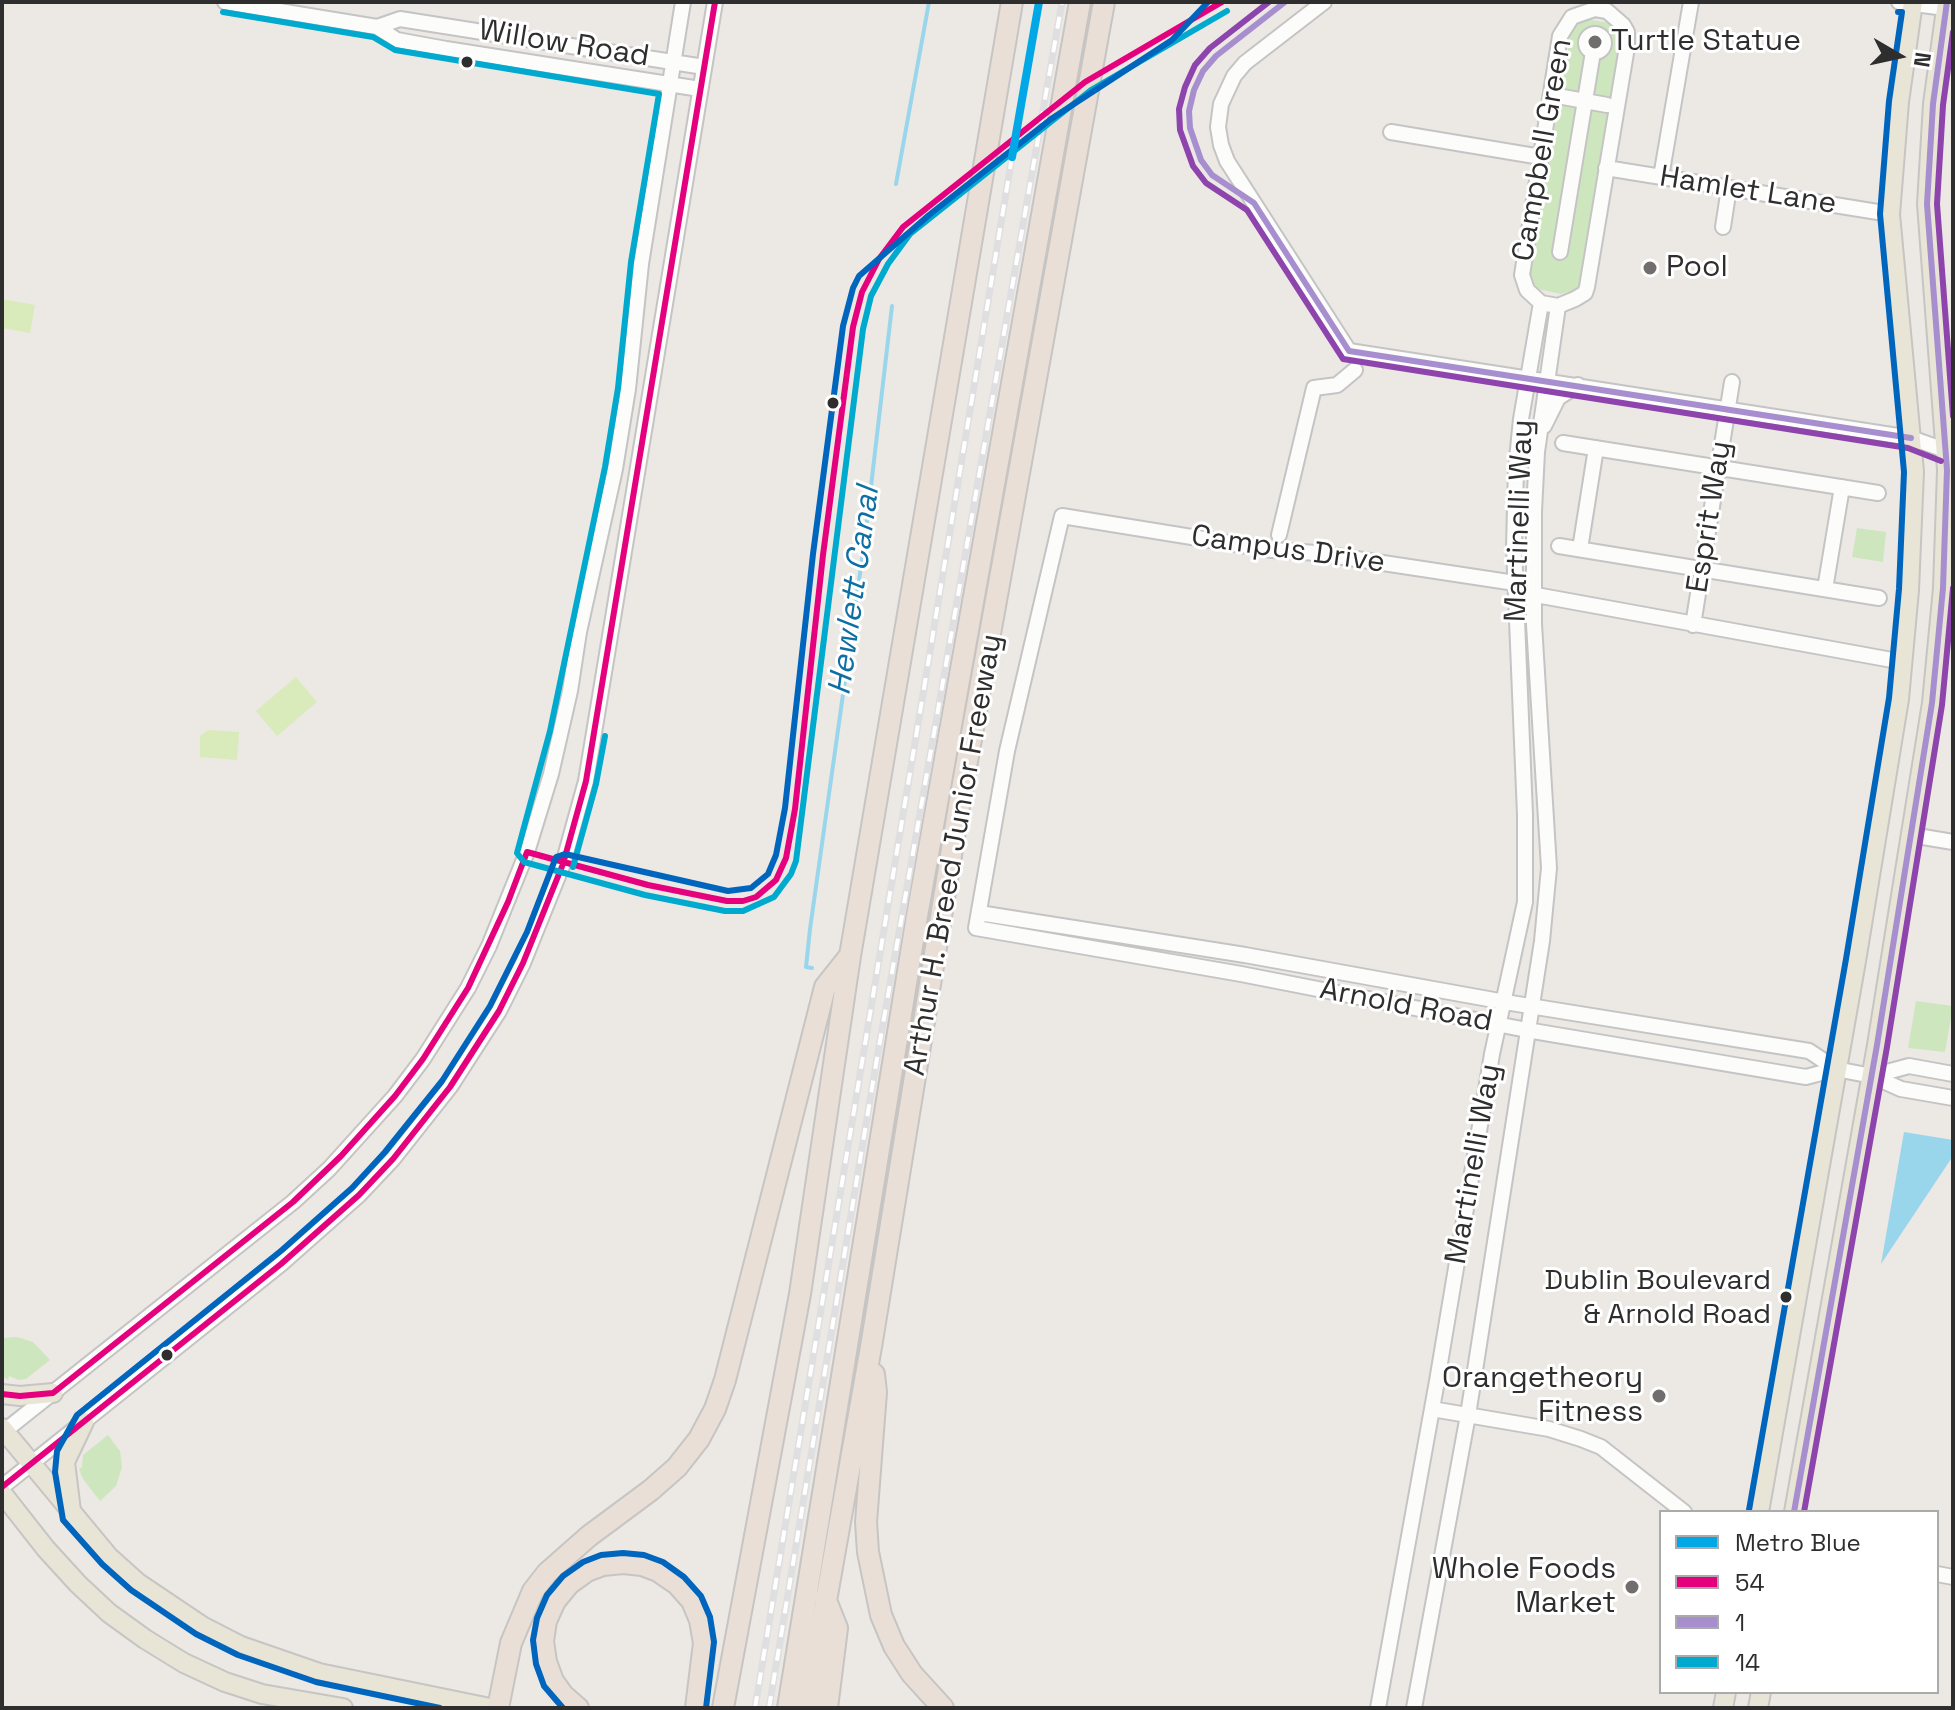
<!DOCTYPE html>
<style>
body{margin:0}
#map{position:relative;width:1955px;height:1710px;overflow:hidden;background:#ece8e4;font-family:"Space Grotesk",sans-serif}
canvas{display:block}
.frame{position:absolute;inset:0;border:4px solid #2e2e2e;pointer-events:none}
.legend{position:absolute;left:1659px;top:1510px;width:280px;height:184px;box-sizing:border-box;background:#fff;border:2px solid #ababab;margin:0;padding:10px 14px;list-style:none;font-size:24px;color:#2e2e2e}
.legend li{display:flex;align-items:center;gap:16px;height:40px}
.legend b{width:40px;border:2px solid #ababab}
.north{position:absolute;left:1859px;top:16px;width:80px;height:80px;-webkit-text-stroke:6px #fff;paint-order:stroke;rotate:99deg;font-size:22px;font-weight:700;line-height:32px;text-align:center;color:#2e2e2e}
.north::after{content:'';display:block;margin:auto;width:28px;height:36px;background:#2e2e2e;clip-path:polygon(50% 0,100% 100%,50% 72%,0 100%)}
</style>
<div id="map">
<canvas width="1955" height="1710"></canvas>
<div class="frame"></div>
<ul class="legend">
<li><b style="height:10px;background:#02a8e5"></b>Metro Blue</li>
<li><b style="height:10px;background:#e5007d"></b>54</li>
<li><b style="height:10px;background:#a78fcf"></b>1</li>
<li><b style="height:10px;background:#00a9ce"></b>14</li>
</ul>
<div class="north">N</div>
</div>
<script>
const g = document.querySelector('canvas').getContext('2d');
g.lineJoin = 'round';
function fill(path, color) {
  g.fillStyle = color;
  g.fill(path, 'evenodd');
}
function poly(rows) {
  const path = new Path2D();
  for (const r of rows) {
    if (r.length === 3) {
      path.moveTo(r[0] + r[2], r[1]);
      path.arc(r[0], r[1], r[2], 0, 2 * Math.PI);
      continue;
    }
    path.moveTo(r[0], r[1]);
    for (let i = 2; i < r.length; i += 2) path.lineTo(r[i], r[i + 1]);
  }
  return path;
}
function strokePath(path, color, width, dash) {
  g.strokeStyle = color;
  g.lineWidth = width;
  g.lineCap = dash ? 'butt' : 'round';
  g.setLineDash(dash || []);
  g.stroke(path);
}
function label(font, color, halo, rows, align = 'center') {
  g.font = font + ' "Space Grotesk",sans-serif';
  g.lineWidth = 6;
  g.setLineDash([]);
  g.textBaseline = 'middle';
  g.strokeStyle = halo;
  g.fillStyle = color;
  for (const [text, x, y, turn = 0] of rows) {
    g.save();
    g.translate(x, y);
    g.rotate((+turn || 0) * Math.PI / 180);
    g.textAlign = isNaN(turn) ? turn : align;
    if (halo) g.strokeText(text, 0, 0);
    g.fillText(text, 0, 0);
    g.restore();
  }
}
fill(poly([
 [1584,19,1611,23,1617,26,1624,39,1580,289,1561,294,1538,289,1529,278,1569,44,1565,37,1572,23],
 [1857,528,1886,532,1883,562,1852,557],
 [1916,1001,1953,1006,1945,1052,1908,1048],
 [17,1337,33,1342,50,1360,26,1379,19,1380,9,1376,8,1380,2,1376,2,1338],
 [108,1435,120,1451,122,1467,116,1486,100,1501,83,1479,79,1469,82,1467,83,1455]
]), '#cee6be');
fill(poly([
 [2,299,35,305,30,333,2,328],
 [296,677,317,702,277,736,256,711],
 [208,730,239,732,237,760,200,757,200,736]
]), '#d9eabb');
fill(poly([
 [1904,1132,1953,1140,1953,1156,1881,1264]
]), '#99d6ec');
strokePath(poly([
 [896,184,929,2],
 [812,968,806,967,810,929,865,538,892,306]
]), '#99d6ec', 4);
const minor = poly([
 [225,2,377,27,397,40,446,49,700,89],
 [1324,2,1245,63,1234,76,1221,104,1218,127,1221,145,1227,161,1349,351,1911,438,1953,453],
 [1899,2,1953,9],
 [1595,9,1607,11,1623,25,1627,32,1627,47,1587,287,1585,293,1575,299,1558,306,1541,303,1527,290,1522,275,1560,36,1572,17,1595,9],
 [377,27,400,19,704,67],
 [1595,43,9],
 [1563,97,1607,105],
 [1391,132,1541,157],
 [1606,168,1890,214],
 [1661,177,1691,2],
 [1723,227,1729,188],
 [1560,252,1593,52],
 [1544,426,1558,398,1578,385],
 [1563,443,1878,493],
 [1279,535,1314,388,1337,385,1355,370],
 [1559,546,1879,598],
 [1580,549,1596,448],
 [1515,583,1317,553,1272,550,1062,516,1007,751,976,928,1241,974,1527,1030,1806,1077,1836,1069],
 [1825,589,1842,487],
 [1525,593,1903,662],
 [1693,625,1732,382],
 [1911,835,1953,842],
 [979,913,1245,955,1505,1002,1809,1051,1836,1069,1872,1076,1901,1089,1953,1098],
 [1872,1076,1909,1066,1953,1074],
 [1432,1409,1549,1429,1581,1439,1601,1447,1684,1512],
 [2,1433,293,1202,329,1169,395,1096,423,1059,468,988,489,946,527,852,551,774,570,691,579,632,615,469,628,389,641,264,683,2],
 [2,1487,281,1264,359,1195,393,1159,450,1087,499,1011,523,963,563,864,586,781,715,2],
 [1937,1574,1953,1577],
 [1378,1708,1437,1381,1492,1054,1525,902,1525,815,1514,547,1516,469,1521,419,1541,303],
 [1414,1708,1468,1415,1542,941,1549,868,1534,624,1534,511,1537,452,1558,306]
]);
const major = poly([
 [2,1394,20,1396,53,1393],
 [2,1428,109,1557,138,1583,202,1626,241,1646,319,1673,490,1708],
 [2,1493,46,1549,78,1584,109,1613,145,1639,184,1663,225,1682,262,1694,343,1708],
 [71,1511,65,1462,84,1422],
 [1759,1512,1856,961,1899,699,1909,590,1914,472,1890,214,1899,102,1913,2],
 [1794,1512,1877,1045,1932,703,1943,588,1947,470,1927,204,1933,104,1947,2],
 [1723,1708,1726,1692],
 [1758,1708,1761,1692]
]);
const highway = poly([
 [874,1374,876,1392,866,1522,868,1552,881,1615,894,1646,912,1674,943,1708],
 [825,1598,837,1628,827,1708],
 [498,1708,511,1643,533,1591,547,1573,589,1536,651,1490,677,1467,699,1439,715,1409,725,1380,825,987,848,958],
 [578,1708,563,1695,553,1681,546,1662,543,1641,546,1621,555,1601,569,1584,587,1571,603,1565,623,1563,642,1565,658,1571,677,1584,692,1601,700,1620,704,1643,696,1708],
 [723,1708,800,1294,850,956,1012,2],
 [788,1708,917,916,1080,2],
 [807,1708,871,1347,960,800,1104,2]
]);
strokePath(minor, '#c5c4c5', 18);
strokePath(major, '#c6c5c4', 22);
strokePath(highway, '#c6c5c4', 24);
strokePath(minor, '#fcfcfb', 14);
strokePath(major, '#e8e4d6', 18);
strokePath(highway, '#eadfd6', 20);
const rail = poly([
 [755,1708,1012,157],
 [769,1708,876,1064,1062,2]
]);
strokePath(rail, '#dfdfe1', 7);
strokePath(rail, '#fff', 4, [12]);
strokePath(poly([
 [2,1394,20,1396,53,1393,293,1202,341,1156,395,1096,423,1059,468,988,508,902,527,852,648,885,727,901,743,901,756,897,776,880,786,858,795,809,823,555,853,327,862,292,879,259,903,227,1085,82,1222,2],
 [2,1487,281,1264,359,1195,393,1159,450,1087,499,1011,523,963,563,864,586,781,715,2]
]), '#e5007d', 6);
strokePath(poly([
 [1285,2,1216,56,1203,71,1194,90,1189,111,1190,128,1201,160,1212,175,1254,203,1349,351,1911,438],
 [1794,1512,1877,1045,1932,703,1943,588,1947,470,1927,204,1933,104,1947,2]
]), '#a78fcf', 6);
strokePath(poly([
 [223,12,373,37,395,50,659,94,631,262,618,388,605,467,550,731,517,853,524,862,645,895,725,911,743,911,774,897,791,874,796,861,863,329,871,296,888,264,910,234,1091,90,1227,11],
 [573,867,596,784,605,736]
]), '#00a9ce', 6);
strokePath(poly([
 [1269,2,1210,48,1195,65,1185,87,1179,109,1180,130,1193,166,1206,183,1247,210,1343,359,1908,448,1941,461],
 [1953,32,1943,105,1937,204,1953,416],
 [1804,1512,1887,1047,1942,705,1953,588]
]), '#8e44ad', 6);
strokePath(poly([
 [1749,1510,1846,959,1889,698,1899,589,1904,472,1880,214,1889,101,1902,12,1898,12],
 [440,1708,316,1682,238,1655,196,1634,131,1590,102,1564,63,1520,55,1472,57,1451,77,1415,282,1250,352,1188,385,1152,442,1081,490,1006,527,932,556,857,565,854,728,891,751,888,768,874,776,855,785,808,813,554,843,326,853,288,859,276,929,215,1051,119,1172,40,1208,2],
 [563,1708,544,1686,536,1664,533,1640,537,1618,547,1595,563,1576,583,1562,601,1555,623,1553,644,1555,663,1562,684,1577,701,1596,710,1617,714,1642,706,1708]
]), '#0065bd', 6);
strokePath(poly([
 [1012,157,1039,2]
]), '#02a8e5', 8);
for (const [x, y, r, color] of [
 [1595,42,8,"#706f6e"],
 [467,62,7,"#2e2e2e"],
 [1650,268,8,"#706f6e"],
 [833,403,7,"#2e2e2e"],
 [1786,1297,7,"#2e2e2e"],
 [167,1355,7,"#2e2e2e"],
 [1659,1396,8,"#706f6e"],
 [1632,1587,8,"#706f6e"]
]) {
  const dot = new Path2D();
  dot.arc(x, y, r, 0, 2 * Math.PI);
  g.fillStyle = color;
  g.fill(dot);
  strokePath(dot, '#fff', 3);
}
label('28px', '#2e2e2e', '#fff', [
 ["Dublin Boulevard",1771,1281],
 ["& Arnold Road",1771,1315]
], 'right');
label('30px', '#2e2e2e', '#fff', [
 ["Turtle Statue",1611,42],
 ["Pool",1666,268],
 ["Orangetheory",1643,1379,"right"],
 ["Fitness",1643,1413,"right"],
 ["Whole Foods",1616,1570,"right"],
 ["Market",1616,1604,"right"]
], 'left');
label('30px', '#2e2e2e', '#fff', [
 ["Willow Road",564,44,9],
 ["Campbell Green",1543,150,-80],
 ["Hamlet Lane",1748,191,9],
 ["Esprit Way",1710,517,-81],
 ["Martinelli Way",1520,521,-88],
 ["Campus Drive",1288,550,8],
 ["Arthur H. Breed Junior Freeway",954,855,-80],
 ["Arnold Road",1406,1006,11],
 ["Martinelli Way",1474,1164,-80]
]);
label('italic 32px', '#0d6fa3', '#fff', [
 ["Hewlett Canal",855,591,-82]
]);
</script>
